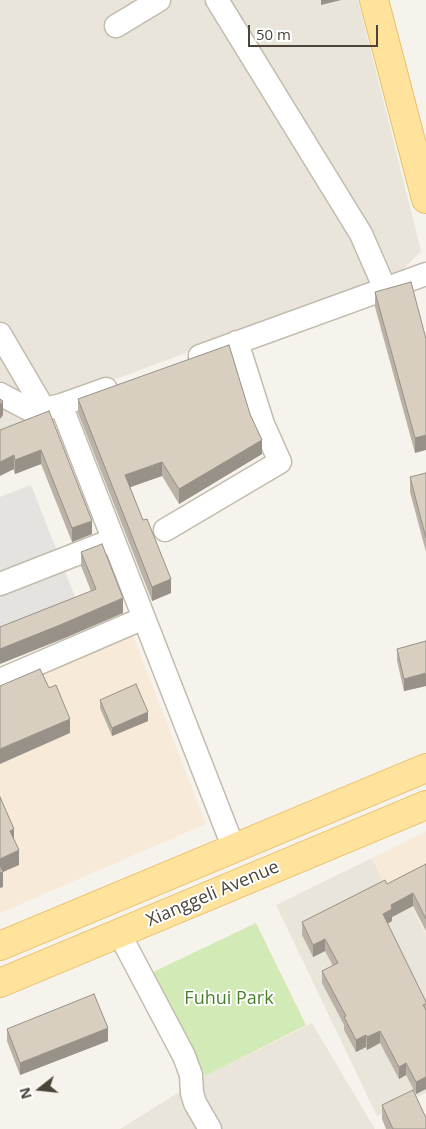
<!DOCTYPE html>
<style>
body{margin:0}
#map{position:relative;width:426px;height:1129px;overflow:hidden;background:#f6f3ec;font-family:"Open Sans",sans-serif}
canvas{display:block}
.north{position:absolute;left:15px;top:1064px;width:50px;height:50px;-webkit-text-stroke:4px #fff;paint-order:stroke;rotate:254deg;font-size:14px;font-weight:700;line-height:20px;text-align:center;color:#4b4439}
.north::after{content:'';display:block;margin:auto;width:18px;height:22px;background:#4b4439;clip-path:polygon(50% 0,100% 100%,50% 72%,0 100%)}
.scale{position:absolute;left:248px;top:25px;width:130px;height:22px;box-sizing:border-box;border:2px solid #4b4439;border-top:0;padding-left:6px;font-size:15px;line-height:18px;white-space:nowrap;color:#4b4439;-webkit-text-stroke:4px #fff;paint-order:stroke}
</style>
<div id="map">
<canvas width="426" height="1129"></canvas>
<div class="north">N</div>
<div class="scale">50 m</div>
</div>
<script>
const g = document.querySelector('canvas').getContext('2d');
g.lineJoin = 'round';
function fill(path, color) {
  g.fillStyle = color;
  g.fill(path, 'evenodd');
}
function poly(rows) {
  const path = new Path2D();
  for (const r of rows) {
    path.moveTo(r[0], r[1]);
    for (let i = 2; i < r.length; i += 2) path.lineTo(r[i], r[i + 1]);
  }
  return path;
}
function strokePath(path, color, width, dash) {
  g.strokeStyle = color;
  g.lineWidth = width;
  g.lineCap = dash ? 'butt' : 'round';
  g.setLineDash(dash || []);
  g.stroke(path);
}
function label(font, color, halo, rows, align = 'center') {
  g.font = font + ' "Open Sans",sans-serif';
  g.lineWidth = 4;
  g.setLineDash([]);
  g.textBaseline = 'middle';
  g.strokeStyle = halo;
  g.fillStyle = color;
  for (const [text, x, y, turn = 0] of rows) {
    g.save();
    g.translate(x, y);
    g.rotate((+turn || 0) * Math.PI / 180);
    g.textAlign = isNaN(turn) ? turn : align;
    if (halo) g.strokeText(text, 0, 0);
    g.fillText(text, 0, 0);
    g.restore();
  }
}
fill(poly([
 [0,0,358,0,421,251,399,274,54,402,59,417,0,438],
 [372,858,391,897,404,891,426,935,426,1093,377,1116,276,905],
 [312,1023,375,1129,120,1129,205,1076]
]), '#eae5da');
fill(poly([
 [131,631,206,824,0,913,0,688],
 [426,831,426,935,404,891,391,897,372,858]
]), '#f7ead8');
fill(poly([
 [256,923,306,1025,205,1076,151,973]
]), '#d2eab5');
fill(poly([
 [31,485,79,607,0,638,0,497]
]), '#e5e3e0');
const minor = poly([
 [217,0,361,234,385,289],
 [116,26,159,0],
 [0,334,44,409],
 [200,356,426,274],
 [0,394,34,412,61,405,106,389],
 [61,405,234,849],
 [165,530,280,462,263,424,237,342],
 [0,584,110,541],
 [0,680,144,618],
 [119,933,184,1056,191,1075,192,1093,195,1103,210,1129]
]);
const major = poly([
 [374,0,426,199],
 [0,946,426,768],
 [0,983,426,805]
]);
strokePath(minor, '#c2bbae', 25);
strokePath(major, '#e6c16a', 30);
strokePath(minor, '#fff', 22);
strokePath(major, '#ffe39c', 28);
fill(poly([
 [375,292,426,339,415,453,375,307],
 [78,399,250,414,262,454,179,504,162,476,130,487,171,593,152,601,78,413],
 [49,411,92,534,72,542,41,464,15,474,0,430],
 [426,473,426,552,410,492,410,477],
 [81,552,123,613,60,640,91,591,81,566],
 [426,641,426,686,404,691,397,661,397,649],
 [100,700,148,721,112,736,100,708],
 [426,864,426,931,413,906,392,917,392,921,387,924,426,1002,426,1089,416,1094,406,1075,399,1079,380,1043,367,1050,366,1047,356,1052,344,1030,344,1025,322,983,322,971,333,966,325,951,313,957,302,935,302,922,387,884],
 [7,1029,108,1041,20,1075,7,1041],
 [382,1105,426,1129,386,1129,382,1119]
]), '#bab2a6');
fill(poly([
 [321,0,341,0,321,5],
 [3,401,3,415,0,419,0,405],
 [426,435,426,450,415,453,415,438],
 [262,440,262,454,179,504,179,489],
 [41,450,41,464,15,474,15,460],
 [14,455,14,469,0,476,0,462],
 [162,462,162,476,125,489,125,475],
 [92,521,92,534,72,542,72,528],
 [171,579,171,593,152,601,152,587],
 [123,598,123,613,60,640,0,664,0,649],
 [426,673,426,686,404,691,404,679],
 [148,712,148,721,112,736,112,728],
 [70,719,70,733,0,764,0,749],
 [14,829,14,844,10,831],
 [19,850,19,865,3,872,3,887,0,888,0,859],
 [413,893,413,906,392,917,392,921,383,926,383,914,391,905],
 [325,939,325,951,313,957,313,945],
 [108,1028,108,1041,20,1075,20,1063],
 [380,1031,380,1043,367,1050,367,1037],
 [366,1035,366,1047,356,1052,356,1040],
 [406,1063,406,1075,399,1079,399,1067],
 [426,1077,426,1089,416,1094,416,1082]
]), '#979187');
const building = poly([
 [411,282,426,339,426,435,415,438,375,292,411,282],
 [229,345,250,414,262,440,179,489,162,462,125,475,143,520,147,519,171,579,152,587,78,399,229,345],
 [0,399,3,401,0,405,0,399],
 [49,411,92,521,72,528,41,450,15,460,14,455,0,462,0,430,49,411],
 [426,473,426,538,410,477,426,473],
 [102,544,123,598,60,625,0,649,0,627,96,589,81,552,102,544],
 [426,641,426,673,404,679,397,649,426,641],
 [40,669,49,688,56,685,70,719,0,749,0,686,40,669],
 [136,684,148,712,112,728,100,700,136,684],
 [0,797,14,829,10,831,19,850,0,859,0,797],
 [426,864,426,919,413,893,391,905,392,909,383,914,426,1002,426,1004,423,1005,426,1010,426,1077,416,1082,406,1063,399,1067,380,1031,367,1037,366,1035,356,1040,344,1017,346,1016,322,971,338,963,325,939,313,945,302,922,385,880,387,884,426,864],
 [0,865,3,872,0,873,0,865],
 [94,994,108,1028,20,1063,7,1029,94,994],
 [413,1090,426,1118,426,1129,393,1129,382,1105,413,1090]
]);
fill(building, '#d8cfc1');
strokePath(building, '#979187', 1);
label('18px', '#4b4439', '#fff', [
 ["Xianggeli Avenue",213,894,-23]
]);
label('18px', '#4a7f2a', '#fff', [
 ["Fuhui Park",229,999]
]);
</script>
